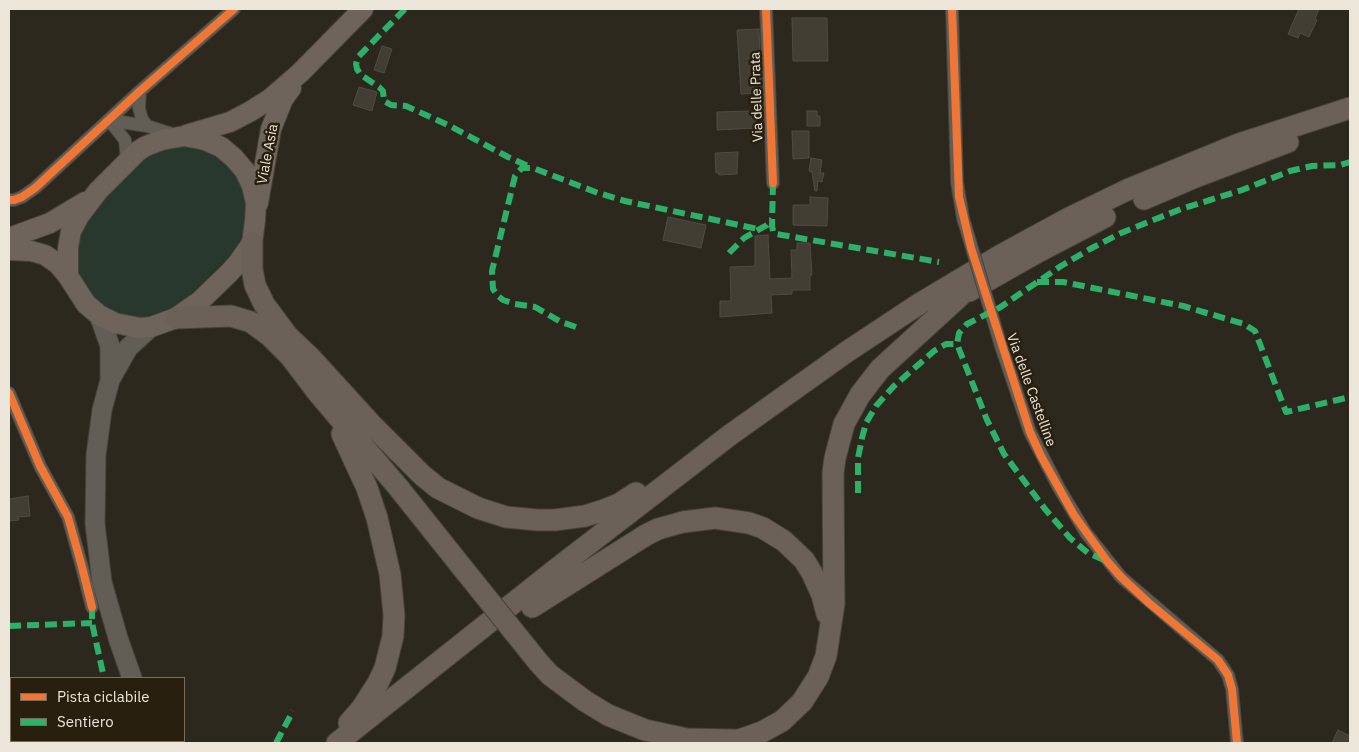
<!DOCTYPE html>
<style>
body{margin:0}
#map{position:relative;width:1359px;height:752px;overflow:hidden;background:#2d281e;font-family:"IBM Plex Sans",sans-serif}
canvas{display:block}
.frame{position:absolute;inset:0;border:10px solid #ebe5da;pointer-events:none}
.legend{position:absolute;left:10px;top:677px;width:175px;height:65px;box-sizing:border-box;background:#291f0f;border:1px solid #776e60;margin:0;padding:6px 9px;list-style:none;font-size:15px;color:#ebe5da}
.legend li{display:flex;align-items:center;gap:10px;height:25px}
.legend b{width:25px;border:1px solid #776e60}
</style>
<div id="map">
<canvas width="1359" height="752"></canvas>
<div class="frame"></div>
<ul class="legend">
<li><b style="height:6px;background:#f07635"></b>Pista ciclabile</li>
<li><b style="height:6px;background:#2db169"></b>Sentiero</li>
</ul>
</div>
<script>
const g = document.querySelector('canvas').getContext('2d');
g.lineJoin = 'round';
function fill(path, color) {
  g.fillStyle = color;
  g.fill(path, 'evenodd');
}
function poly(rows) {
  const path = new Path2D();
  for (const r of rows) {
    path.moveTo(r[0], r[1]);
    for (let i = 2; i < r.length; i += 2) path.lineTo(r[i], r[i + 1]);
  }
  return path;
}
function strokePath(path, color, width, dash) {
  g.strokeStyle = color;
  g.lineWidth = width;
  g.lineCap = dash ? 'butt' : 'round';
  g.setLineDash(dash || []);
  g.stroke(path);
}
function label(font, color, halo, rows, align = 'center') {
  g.font = font + ' "IBM Plex Sans",sans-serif';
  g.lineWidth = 5;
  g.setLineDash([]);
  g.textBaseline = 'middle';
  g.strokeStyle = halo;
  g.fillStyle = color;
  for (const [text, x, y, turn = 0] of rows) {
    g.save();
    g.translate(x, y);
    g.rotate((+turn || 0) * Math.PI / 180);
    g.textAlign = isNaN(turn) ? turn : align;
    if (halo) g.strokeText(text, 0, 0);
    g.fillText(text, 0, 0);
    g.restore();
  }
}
fill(poly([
 [186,146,205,150,222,159,229,166,240,181,246,200,245,228,242,238,232,254,175,309,149,319,121,317,97,304,81,281,76,263,79,236,88,219,133,166,157,150]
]), '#29382d');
const building = poly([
 [1299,9,1319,9,1315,19,1317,20,1309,37,1300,33,1298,38,1288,34,1299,9],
 [792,18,827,18,828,61,793,61,792,18],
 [759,29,761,93,741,94,737,30,759,29],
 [382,46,392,49,384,73,374,70,382,46],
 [359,87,377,92,372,111,353,105,359,87],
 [752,111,752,119,756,119,756,128,717,130,717,112,752,111],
 [807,111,817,111,817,116,820,116,820,126,807,126,807,111],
 [792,131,809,131,809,158,793,159,792,131],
 [738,152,737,174,719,175,719,173,716,173,715,153,738,152],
 [811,158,822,160,820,173,824,173,822,182,818,181,817,191,815,191,812,172,809,171,811,158],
 [810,197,828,198,827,226,793,225,793,205,810,205,810,197],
 [668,217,706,225,701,248,663,240,668,217],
 [768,235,770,279,792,278,791,250,797,250,797,243,810,243,812,275,810,275,810,290,792,290,792,294,771,295,772,313,720,317,720,301,731,301,730,267,755,266,755,236,768,235],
 [28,496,30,516,18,517,19,520,9,521,9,499,28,496],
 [1338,730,1350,736,1350,743,1332,743,1338,730]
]);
fill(building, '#433e34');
strokePath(building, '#504c43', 1);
const minor = poly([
 [766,9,773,183],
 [952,9,957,182,963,218],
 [140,91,139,108,142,119,147,126],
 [109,120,147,126,175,135],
 [109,120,125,140,127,161],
 [9,200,14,200,22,197,35,188,140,91,234,9],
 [1001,346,1030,432,1059,488,1086,533,1121,577,1218,660,1228,675,1232,689,1237,743],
 [9,393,40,466,68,517,82,567,92,607]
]);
const secondary = poly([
 [99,315,110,346,110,377],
 [132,678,118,638,102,582,95,524,96,455,102,410,110,380,128,348,151,327],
 [153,741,154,743]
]);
const primary = poly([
 [186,135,230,122,251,111,270,99,300,73,363,9],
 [184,136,205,140,221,147,234,158,245,171,252,186,256,203,255,221,252,243,238,263,229,273,200,301,176,318,151,327,140,328,115,323,99,315,86,304,68,276,68,248,71,231,79,216,98,191,138,151,146,146,162,140,184,136],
 [258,203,271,129,283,99,291,88],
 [9,238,50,223,85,202],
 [9,250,31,251,45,255,58,264,68,276]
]);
const trunk = poly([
 [1144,199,1193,178,1288,142],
 [252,243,252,269,255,285,264,304,293,343],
 [969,291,1036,253,1105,217],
 [176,318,231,316,251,322,270,336,290,356,318,393,398,487,461,566],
 [289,337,311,358,373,426,422,475,438,488,478,508,506,517,537,520,555,520,585,516,604,510,619,504,636,493],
 [342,434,367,488,377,518,390,574,394,615,393,636,385,668,378,683,362,708,349,723],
 [532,607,646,535,658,529,683,522,715,518,749,523,763,528,784,541,804,560,812,573,822,595,827,614],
 [730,740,739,740,762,732,782,721,802,702,818,677,826,656,834,604,833,473,835,458,844,424,860,395,880,369,960,296],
 [337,743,555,570,730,435,848,351,919,304,1001,255,1069,218,1127,190,1239,144,1350,108]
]);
strokePath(minor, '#48433b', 14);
strokePath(secondary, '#48433b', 21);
strokePath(primary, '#48433b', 22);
strokePath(trunk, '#48433b', 23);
strokePath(minor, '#625e56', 12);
strokePath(secondary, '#625e56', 19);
strokePath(primary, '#6e645b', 20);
strokePath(trunk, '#6c6158', 21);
const minorBridge = poly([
 [963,218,1001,346]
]);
const trunkBridge = poly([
 [461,566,539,663,550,675,585,701,608,715,645,730,687,739,730,740]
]);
strokePath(minorBridge, '#48433b', 14, []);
strokePath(trunkBridge, '#48433b', 23, []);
strokePath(minorBridge, '#625e56', 12);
strokePath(trunkBridge, '#6c6158', 21);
strokePath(poly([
 [405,9,358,57,356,64,357,69,361,75,379,87,383,91,384,101,391,105,406,106,450,126,508,157,530,167],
 [773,183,772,225,773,231,776,234,939,262],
 [729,253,744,238,767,225,772,219],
 [1037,282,1063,282,1183,306,1244,324,1255,331,1286,412,1350,397],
 [576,327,561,322,535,307,515,304,503,300,498,296,493,289,492,271,515,176,522,168,533,168,598,193,625,201,758,229],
 [858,493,858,458,862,438,866,423,876,406,894,386,934,351,946,344,957,344],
 [1104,560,1088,553,1070,538,1045,509,1004,454,987,420,959,349,957,344,959,333,967,324,999,308,1061,266,1090,249,1121,233,1181,209,1242,190,1290,171,1312,166,1340,165,1350,162],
 [92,607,92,623,104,678],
 [9,626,92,623],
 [124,741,124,743],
 [276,743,293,711]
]), '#2db169', 6, [12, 6]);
strokePath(poly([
 [766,9,773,183],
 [952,9,959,197,971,248,1030,432,1041,456,1074,515,1107,561,1121,577,1149,603,1218,660,1228,675,1232,689,1237,743],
 [9,200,14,200,22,197,35,188,140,91,234,9],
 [9,393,40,466,68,517,82,567,92,607]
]), '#f07635', 8);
label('14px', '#ebe5da', '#291f0f', [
 ["Via delle Prata",757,97,-92],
 ["Viale Asia",268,154,-79],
 ["Via delle Castelline",1031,390,70]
]);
</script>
